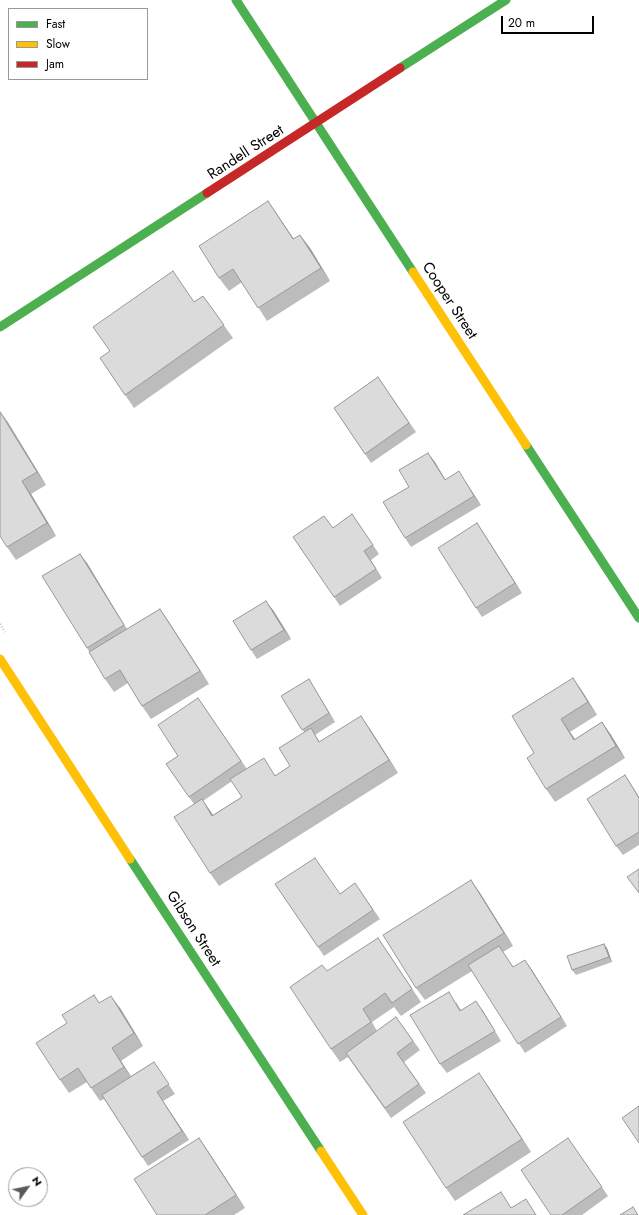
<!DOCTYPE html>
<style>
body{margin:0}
#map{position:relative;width:639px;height:1215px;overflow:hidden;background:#fff;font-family:Jost,sans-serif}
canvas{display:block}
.legend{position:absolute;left:8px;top:8px;width:140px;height:72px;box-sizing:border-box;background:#fff;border:1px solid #999;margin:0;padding:5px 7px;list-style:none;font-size:12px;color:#000}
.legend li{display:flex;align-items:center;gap:8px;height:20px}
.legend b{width:20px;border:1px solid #999}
.north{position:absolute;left:8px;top:1167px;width:40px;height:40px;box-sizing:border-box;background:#fff;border:1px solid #999;border-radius:50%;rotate:57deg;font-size:11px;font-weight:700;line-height:16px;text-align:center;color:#000}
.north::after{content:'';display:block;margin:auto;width:14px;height:18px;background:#595959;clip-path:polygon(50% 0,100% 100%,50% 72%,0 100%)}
.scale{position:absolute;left:501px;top:16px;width:93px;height:18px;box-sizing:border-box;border:2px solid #000;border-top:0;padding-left:5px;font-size:12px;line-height:14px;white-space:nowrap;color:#000;-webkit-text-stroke:3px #fff;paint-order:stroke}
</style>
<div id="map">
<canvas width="639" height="1215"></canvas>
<ul class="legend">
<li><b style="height:5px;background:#4caf50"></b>Fast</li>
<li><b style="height:5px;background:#ffc107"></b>Slow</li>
<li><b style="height:5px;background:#c62828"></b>Jam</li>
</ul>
<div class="north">N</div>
<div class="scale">20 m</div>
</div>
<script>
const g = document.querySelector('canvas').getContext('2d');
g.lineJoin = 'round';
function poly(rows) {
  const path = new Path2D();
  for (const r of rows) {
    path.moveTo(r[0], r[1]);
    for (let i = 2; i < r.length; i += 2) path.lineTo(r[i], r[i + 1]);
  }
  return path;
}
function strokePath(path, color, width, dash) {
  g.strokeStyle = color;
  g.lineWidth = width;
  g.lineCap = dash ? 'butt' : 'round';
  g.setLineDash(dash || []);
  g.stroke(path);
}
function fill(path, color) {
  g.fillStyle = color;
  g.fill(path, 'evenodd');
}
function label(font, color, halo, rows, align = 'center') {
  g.font = font + ' Jost,sans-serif';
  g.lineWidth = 4;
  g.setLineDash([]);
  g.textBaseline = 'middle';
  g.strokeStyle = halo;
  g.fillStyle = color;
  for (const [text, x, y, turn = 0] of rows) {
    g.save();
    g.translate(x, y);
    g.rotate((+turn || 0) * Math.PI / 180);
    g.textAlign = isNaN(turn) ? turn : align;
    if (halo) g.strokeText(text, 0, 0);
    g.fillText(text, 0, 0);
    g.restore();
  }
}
strokePath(poly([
 [0,624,5,632]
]), '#c2c2c2', 2.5, [1, 2]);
strokePath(poly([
 [236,0,413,272],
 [400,68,506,0],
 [0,327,207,193],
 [526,445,639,618],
 [130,859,321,1151]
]), '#4caf50', 9);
strokePath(poly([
 [413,272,526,445],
 [0,659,130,859],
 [321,1151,363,1215]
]), '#ffc107', 9);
strokePath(poly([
 [207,193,400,68]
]), '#c62828', 9);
fill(poly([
 [268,201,294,239,300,235,310,248,330,281,267,321,242,282,229,291,219,278],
 [203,296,233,338,134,408,100,358,194,302],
 [378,377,416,432,371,463,334,408],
 [7,421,46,485,31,494,56,536,16,560,7,547],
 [428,453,445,480,465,481,481,505,411,547,405,538,409,487],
 [352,514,379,554,371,560,382,578,340,606,334,597,333,528],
 [477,523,522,593,482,617,476,608],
 [87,563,127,629,160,609,209,684,151,719,142,706,128,683,114,692,105,679,87,648],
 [273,610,291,639,257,659,251,650],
 [573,678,582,691,597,715,570,732,575,739,602,722,611,735,625,758,555,802,546,789,534,753],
 [315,689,335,722,315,735,320,742,370,729,398,773,219,886,210,873,194,804,166,764,178,756,198,698,247,769,276,775,290,766,304,732,281,696],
 [232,781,242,797,213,815,203,801],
 [625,775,639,797,639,845,623,855,616,846],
 [471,880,480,893,513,946,503,952,513,967,532,970,567,1026,525,1053,472,971,425,1000,416,988],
 [355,883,380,919,324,956,275,884,340,894],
 [604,944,607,948,612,962,576,975,572,970],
 [387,951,421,1002,401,1016,394,1007,372,1022,377,1031,396,1017,420,1050,404,1062,426,1093,391,1118,348,1057,340,1062,331,1049,327,971],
 [94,995,99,1003,120,1008,143,1046,121,1061,131,1076,154,1062,175,1094,163,1101,189,1140,148,1166,104,1099,100,1101,87,1082,69,1093,60,1080,67,1023],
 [456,1002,461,1010,483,1011,501,1041,447,1073,440,1064],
 [488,1086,531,1152,455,1201,446,1188],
 [199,1138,208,1151,245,1208,234,1215,157,1215],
 [568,1138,608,1196,582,1215,551,1215]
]), '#bcbcbc');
fill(poly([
 [268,201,277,214,302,252,293,239],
 [300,235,310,248,330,281,321,268],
 [0,411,7,421,46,485,37,472],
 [428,453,435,462,451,489,445,480],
 [459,471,465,481,481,505,474,496],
 [22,481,31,494,56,536,47,523],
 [477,523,483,532,522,593,515,583],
 [80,554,87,563,130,635,124,625],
 [266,601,273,610,291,639,284,630],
 [160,609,169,622,209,684,200,671],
 [573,678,582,691,597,715,588,702],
 [309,679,315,689,335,722,329,713],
 [361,716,370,729,398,773,389,760],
 [561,719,570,732,583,752,574,740],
 [602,722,611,735,625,758,616,746],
 [625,775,639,797,639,798],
 [202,799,211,812,221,829,212,816],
 [471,880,480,893,513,946,504,933],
 [604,944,607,948,612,962,609,957],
 [525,960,532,970,567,1026,561,1017],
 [111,996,120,1008,143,1046,134,1033],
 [476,1001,483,1011,501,1041,495,1031],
 [112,1048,121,1061,133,1080,124,1067],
 [479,1073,488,1086,531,1152,522,1139],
 [157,1092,189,1140,182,1131],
 [199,1138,208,1151,245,1208,236,1195]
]), '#999');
const building = poly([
 [268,201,293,239,300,235,321,268,258,308,233,269,219,278,199,246,268,201],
 [173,271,194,302,203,296,224,325,125,395,100,358,110,351,93,327,173,271],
 [378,377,409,423,365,454,334,408,378,377],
 [0,412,37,472,22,481,47,523,7,547,0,536,0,412],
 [428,453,445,480,459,471,474,496,405,538,383,502,409,487,399,470,428,453],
 [352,514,373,545,364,551,376,569,334,597,293,537,324,516,333,528,352,514],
 [477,523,515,583,476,608,438,548,477,523],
 [80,554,124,625,87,648,42,576,80,554],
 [266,601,284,630,251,650,233,621,266,601],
 [160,609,200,671,142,706,120,670,105,679,89,652,160,609],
 [573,678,588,702,561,719,574,740,602,722,616,746,546,789,527,758,534,753,512,716,573,678],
 [309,679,329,713,302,730,281,696,309,679],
 [198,698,241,761,189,797,166,764,178,756,158,725,198,698],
 [361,716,389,760,210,873,174,817,202,799,212,816,242,797,230,779,264,758,275,776,290,766,279,748,311,728,319,742,361,716],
 [625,775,639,798,639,832,616,846,587,799,625,775],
 [315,858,340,894,355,883,373,910,318,947,275,884,315,858],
 [639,869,639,893,627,877,639,869],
 [471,880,504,933,416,988,383,935,471,880],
 [378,938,412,989,392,1003,385,993,363,1009,371,1022,331,1049,290,987,322,965,327,971,378,938],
 [604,944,609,957,572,970,567,956,604,944],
 [499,946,513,967,525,960,561,1017,518,1044,468,965,499,946],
 [449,992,460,1011,476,1001,495,1031,440,1064,410,1015,449,992],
 [94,995,99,1003,111,996,134,1033,112,1048,124,1067,91,1088,78,1068,60,1080,36,1043,67,1023,62,1015,94,995],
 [396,1017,413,1041,397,1053,419,1084,385,1108,346,1053,396,1017],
 [154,1062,169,1084,157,1092,182,1131,142,1157,102,1095,154,1062],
 [479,1073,522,1139,446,1188,403,1122,479,1073],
 [639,1106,639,1143,622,1118,639,1106],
 [199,1138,236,1195,205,1215,157,1215,134,1179,199,1138],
 [568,1138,602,1187,562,1215,551,1215,521,1170,568,1138],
 [501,1192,511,1208,526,1199,536,1215,463,1215,501,1192],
 [633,1207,638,1215,620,1215,633,1207]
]);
fill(building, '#dbdbdb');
strokePath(building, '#999', 1);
label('15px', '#000', '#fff', [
 ["Randell Street",246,153,-33],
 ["Cooper Street",449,301,57],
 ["Gibson Street",193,929,57]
]);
</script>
